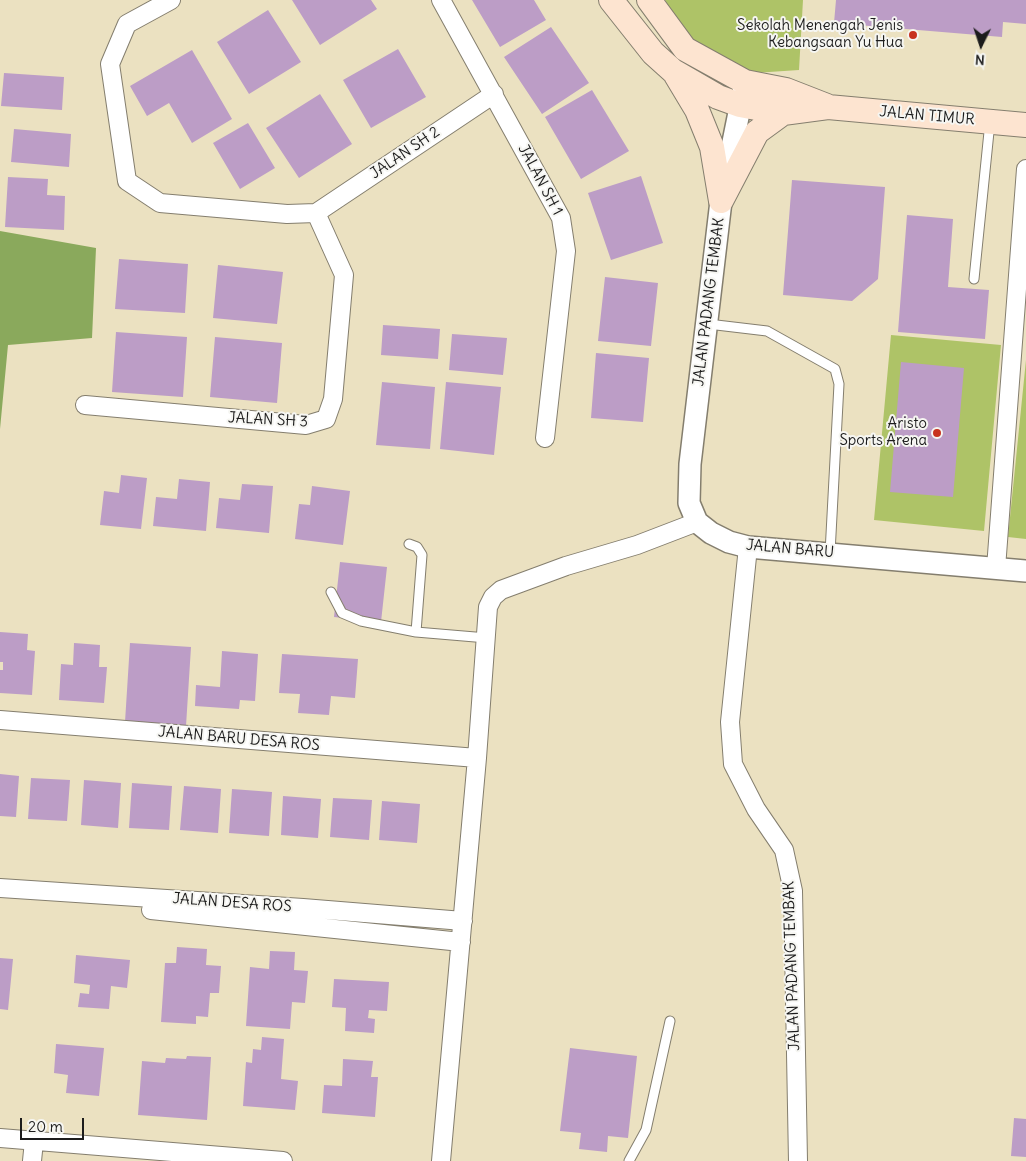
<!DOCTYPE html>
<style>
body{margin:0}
#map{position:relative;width:1026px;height:1161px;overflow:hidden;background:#ebe1c1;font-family:Delius,sans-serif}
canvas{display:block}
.north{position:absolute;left:956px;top:20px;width:50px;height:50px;-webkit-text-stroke:4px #f6f6f2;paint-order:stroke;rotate:184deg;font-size:14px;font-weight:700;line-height:20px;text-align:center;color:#1c1c1c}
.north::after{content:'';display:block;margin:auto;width:18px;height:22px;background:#1c1c1c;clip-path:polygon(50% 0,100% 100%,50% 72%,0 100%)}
.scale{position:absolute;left:20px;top:1118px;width:64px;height:22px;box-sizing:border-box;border:2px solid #1c1c1c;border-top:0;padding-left:6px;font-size:15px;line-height:18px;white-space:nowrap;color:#1c1c1c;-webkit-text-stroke:4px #f6f6f2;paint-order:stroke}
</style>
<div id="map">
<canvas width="1026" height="1161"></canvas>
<div class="north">N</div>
<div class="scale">20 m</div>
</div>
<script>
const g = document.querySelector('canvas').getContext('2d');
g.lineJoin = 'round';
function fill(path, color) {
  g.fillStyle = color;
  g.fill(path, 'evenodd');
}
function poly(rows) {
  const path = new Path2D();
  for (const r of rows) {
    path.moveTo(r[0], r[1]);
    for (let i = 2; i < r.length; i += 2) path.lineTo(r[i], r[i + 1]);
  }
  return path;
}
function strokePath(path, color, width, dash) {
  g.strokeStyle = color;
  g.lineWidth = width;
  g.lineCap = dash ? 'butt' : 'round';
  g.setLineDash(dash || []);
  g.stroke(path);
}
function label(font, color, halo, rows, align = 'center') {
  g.font = font + ' Delius,sans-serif';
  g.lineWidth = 4;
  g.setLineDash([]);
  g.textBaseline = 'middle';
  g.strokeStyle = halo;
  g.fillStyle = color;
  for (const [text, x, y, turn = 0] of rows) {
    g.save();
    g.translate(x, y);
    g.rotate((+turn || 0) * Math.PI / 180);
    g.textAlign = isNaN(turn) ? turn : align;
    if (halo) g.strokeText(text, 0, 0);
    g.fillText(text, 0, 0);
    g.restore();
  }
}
fill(poly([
 [665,0,803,0,799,70,754,73,694,41,683,30],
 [891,335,1001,345,984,531,874,520],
 [1026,360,1026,539,1008,537]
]), '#aec367');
fill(poly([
 [0,231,96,248,92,338,8,345,0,429]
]), '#8aa95c');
fill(poly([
 [292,0,371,0,377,9,320,45],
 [472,0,534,0,546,20,500,47],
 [836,0,1026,0,1026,24,1003,22,1002,37,834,23],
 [268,10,301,62,249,94,217,42],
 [551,27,589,83,542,114,504,57],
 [398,49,426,97,371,128,343,80],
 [192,50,232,119,192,143,169,103,147,116,130,86],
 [4,73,64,77,62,110,1,106],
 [592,90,629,151,581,179,545,117],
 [320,94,352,144,299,178,266,128],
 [248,123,275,168,240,189,213,143],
 [14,129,71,134,69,167,11,162],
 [641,176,663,243,611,260,588,193],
 [8,177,48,179,47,195,65,196,64,230,5,227],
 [792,180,885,187,878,279,852,301,783,295],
 [907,215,953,219,948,287,989,290,985,339,898,332],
 [119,259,188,264,185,313,115,309],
 [218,265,283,272,277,324,213,318],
 [605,277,658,283,651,346,598,341],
 [383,325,440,329,438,359,381,355],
 [116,332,187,337,183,397,112,392],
 [452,334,507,338,503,375,449,370],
 [215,337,282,343,277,403,210,397],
 [596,353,649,358,643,422,591,418],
 [901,362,964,368,953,497,890,492],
 [382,382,435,387,430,449,376,445],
 [446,382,501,387,494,455,440,449],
 [121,475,147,478,141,529,100,525,104,491,119,493],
 [179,479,210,482,206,531,153,526,156,497,177,499],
 [242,484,273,486,269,533,216,528,219,498,240,500],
 [312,486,350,491,343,545,295,539,299,504,310,505],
 [340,562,387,567,381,622,334,617],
 [0,632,28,634,27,650,35,651,32,695,0,693,0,670,3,670,3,662,0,662],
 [74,643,100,645,99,667,107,667,104,703,59,700,61,664,73,665],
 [130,643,191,647,186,726,125,722],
 [222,651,258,654,255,701,240,700,239,709,195,706,196,685,220,687],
 [282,654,358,659,355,698,331,696,329,715,298,713,300,694,279,693],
 [0,774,19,776,16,817,0,816],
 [31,778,70,780,67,821,28,819],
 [84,780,121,783,118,828,81,825],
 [132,783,172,786,169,830,129,828],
 [184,786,221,789,218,833,180,830],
 [232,789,272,792,269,836,229,833],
 [283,796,321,799,318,838,281,835],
 [333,798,372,800,369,840,330,837],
 [382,801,420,804,417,843,379,840],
 [177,947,207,949,206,965,221,966,219,993,210,993,208,1017,196,1016,196,1024,161,1022,165,963,176,963],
 [270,951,295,952,294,970,308,971,305,1003,292,1002,290,1029,246,1026,250,967,269,969],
 [76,955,130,960,127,988,111,986,109,1009,78,1007,80,993,89,994,90,985,74,983],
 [0,958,13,959,8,1010,0,1009],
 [334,979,389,982,387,1011,369,1010,368,1018,375,1019,374,1033,345,1031,346,1008,332,1007],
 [262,1037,284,1039,281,1079,298,1081,295,1110,243,1106,246,1062,252,1063,253,1049,261,1050],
 [56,1044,104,1048,99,1096,66,1093,68,1075,54,1073],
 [570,1048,637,1056,628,1138,608,1136,607,1152,579,1149,581,1133,560,1131],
 [187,1056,211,1057,207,1120,138,1115,142,1061,165,1063,166,1058,186,1059],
 [343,1059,373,1061,371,1077,378,1077,375,1117,322,1113,324,1085,342,1086],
 [1014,1118,1026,1119,1026,1157,1011,1156]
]), '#bc9dc6');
const service = poly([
 [974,279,990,122],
 [708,324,767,331,835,369,839,384,830,553],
 [409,544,417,547,422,555,416,632],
 [331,592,342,613,361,621,416,632,487,638],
 [629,1161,646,1130,670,1021]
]);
const minor = poly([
 [171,0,127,24,110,64,127,181,160,203,287,214,316,213],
 [441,0,561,218,566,251,545,438],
 [316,213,494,94],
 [85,405,306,425,326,419,333,399,344,275,316,213],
 [748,547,730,722,733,764,756,809,784,850,793,891,798,1161],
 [996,568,1026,169],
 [0,720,477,758],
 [0,888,303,908,463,921],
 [151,910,461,942],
 [0,1138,283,1161],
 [32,1161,34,1141],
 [441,1161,477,758,488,607,493,597,501,590,566,566,637,545,697,522]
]);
const tertiary = poly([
 [744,88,721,201,690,464,689,503,697,522,711,533,729,542,748,547,1026,571]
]);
const secondary = poly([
 [611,0,653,53,673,71,718,97,740,105,783,113,828,107,1026,125],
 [649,0,685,49,745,82,786,90,827,106],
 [676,75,697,110,712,147,721,201],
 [721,201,757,132,783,113]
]);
strokePath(service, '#847e6e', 11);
strokePath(minor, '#847e6e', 20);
strokePath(tertiary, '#847e6e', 24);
strokePath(secondary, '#847e6e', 26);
strokePath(service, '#fff', 9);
strokePath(minor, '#fff', 18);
strokePath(tertiary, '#fff', 21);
strokePath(secondary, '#fde4d0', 24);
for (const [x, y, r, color] of [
 [913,35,5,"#c8321e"],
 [937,433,5,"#c8321e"]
]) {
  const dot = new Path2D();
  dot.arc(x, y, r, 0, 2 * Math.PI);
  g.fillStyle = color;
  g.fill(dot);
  strokePath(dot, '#f6f6f2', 2);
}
label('15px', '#1c1c1c', '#f6f6f2', [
 ["Sekolah Menengah Jenis",903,26],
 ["Kebangsaan Yu Hua",903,43],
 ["Aristo",927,424],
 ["Sports Arena",927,441]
], 'right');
label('15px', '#1c1c1c', '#f6f6f2', [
 ["JALAN TIMUR",927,116,5],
 ["JALAN SH 2",405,153,-34],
 ["JALAN SH 1",540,180,62],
 ["JALAN PADANG TEMBAK",709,302,-83],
 ["JALAN SH 3",268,420,3],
 ["JALAN BARU",790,549,5],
 ["JALAN BARU DESA ROS",239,739,5],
 ["JALAN DESA ROS",232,903,4],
 ["JALAN PADANG TEMBAK",792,966,-92]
]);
</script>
